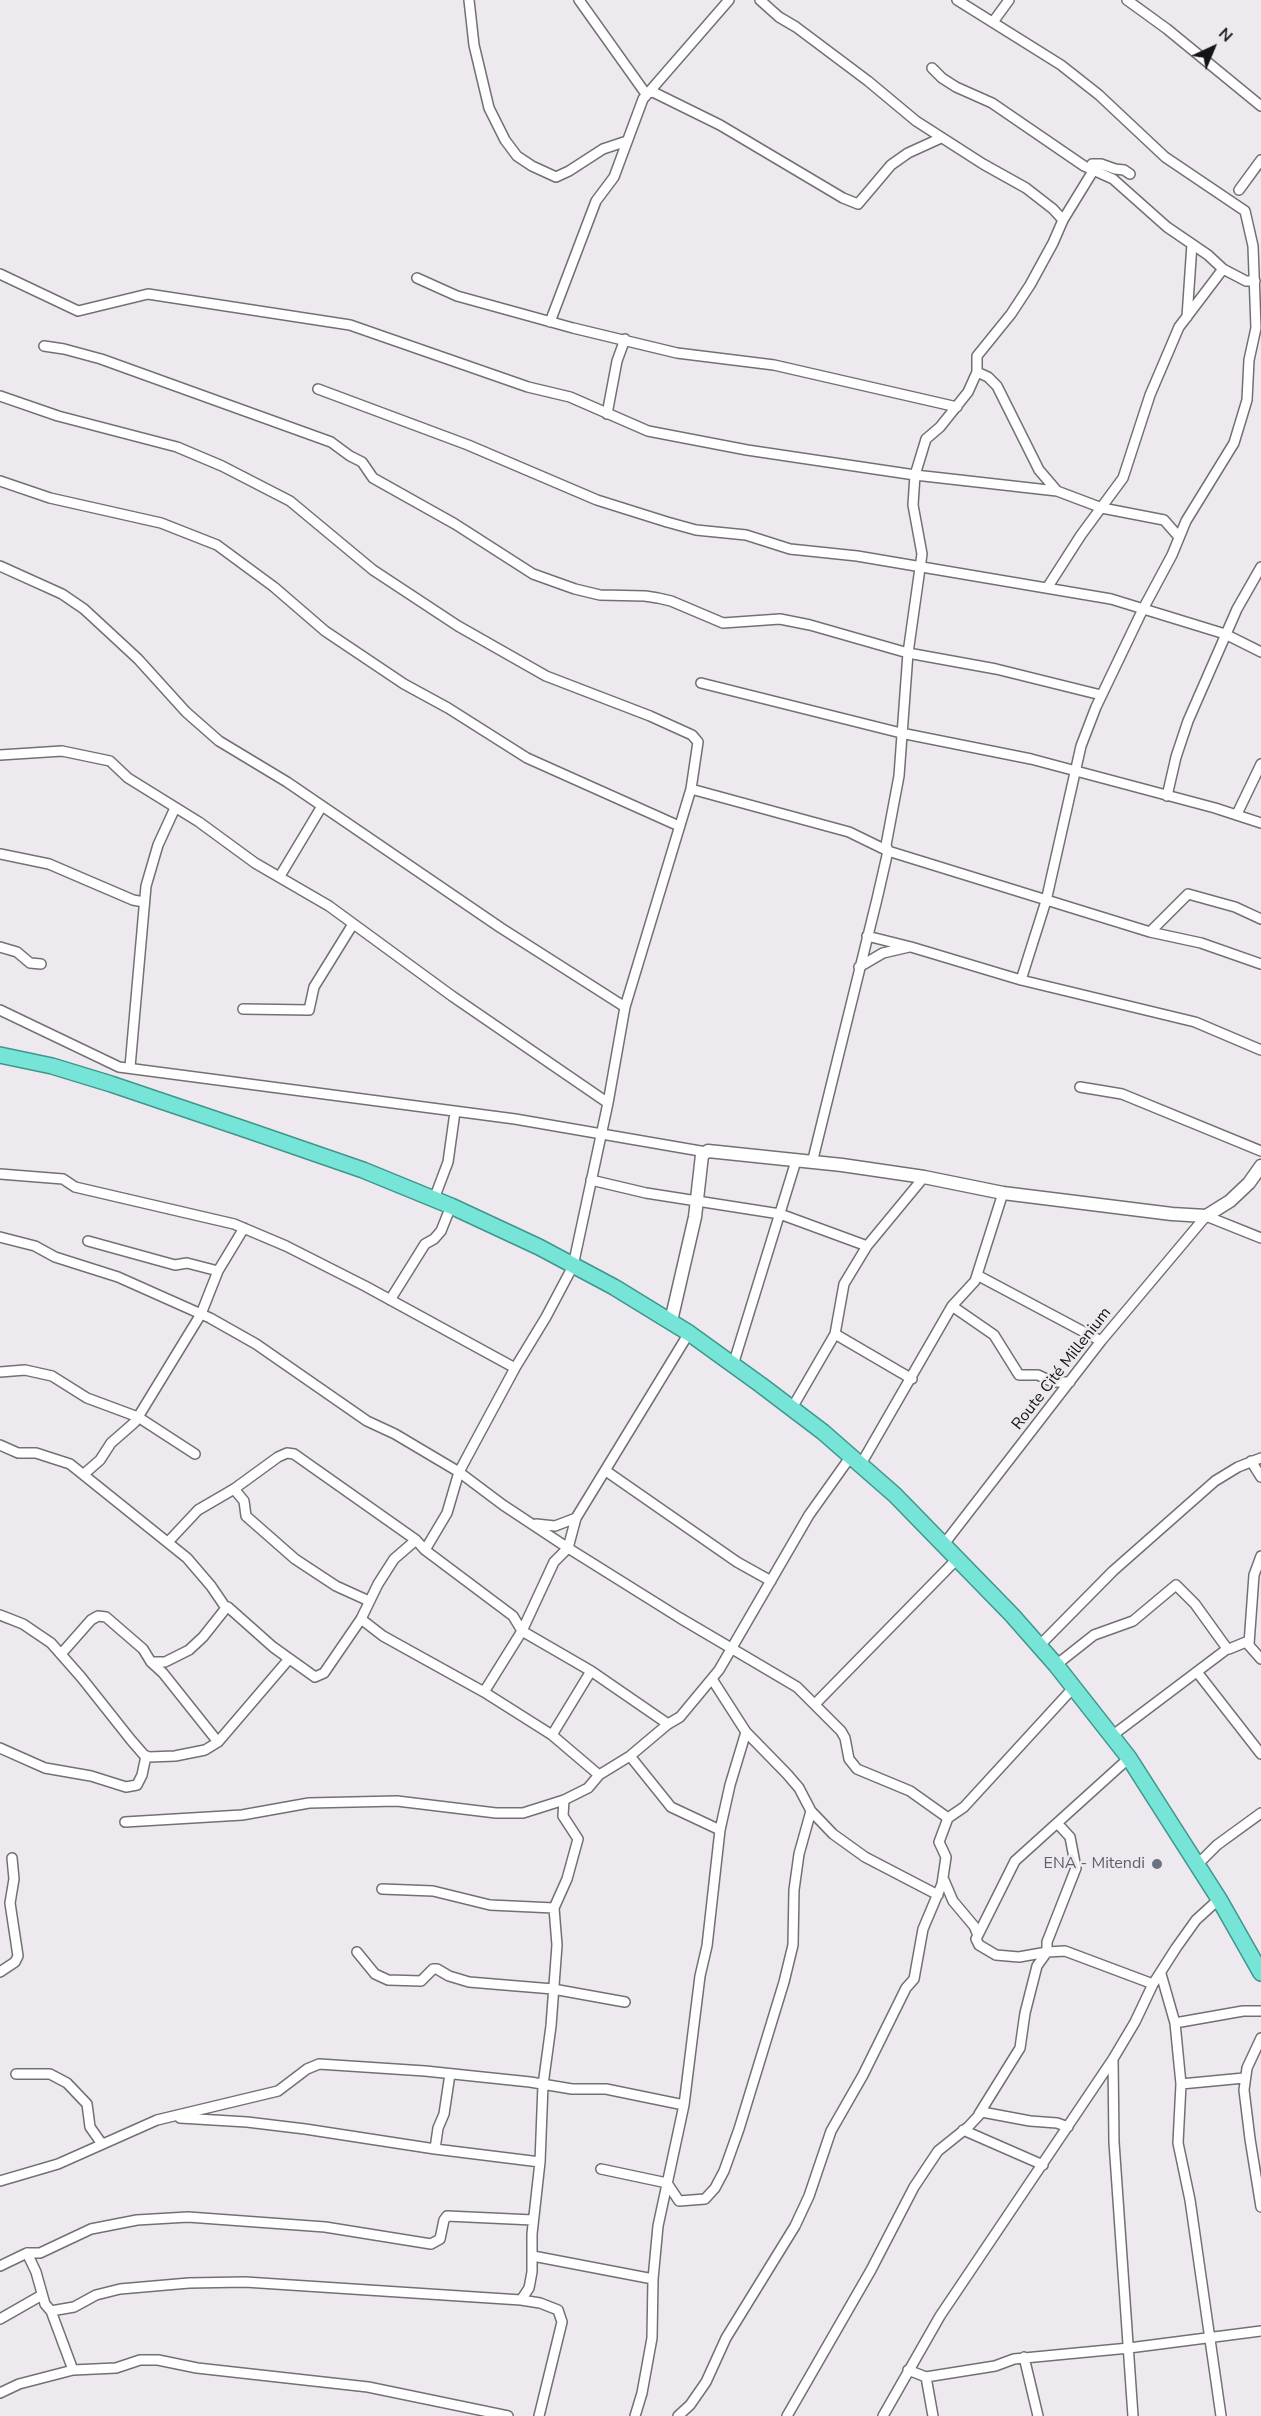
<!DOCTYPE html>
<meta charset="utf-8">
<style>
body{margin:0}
#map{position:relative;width:1261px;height:2416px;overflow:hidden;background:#eee9ef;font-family:"Nunito Sans",sans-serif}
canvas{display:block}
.north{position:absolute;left:1183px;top:18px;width:60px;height:60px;-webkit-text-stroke:4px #eee9ef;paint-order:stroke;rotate:44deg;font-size:16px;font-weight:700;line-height:24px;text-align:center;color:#141315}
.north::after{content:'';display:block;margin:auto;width:21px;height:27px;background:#141315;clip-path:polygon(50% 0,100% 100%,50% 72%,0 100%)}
</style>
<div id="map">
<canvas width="1261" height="2416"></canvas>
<div class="north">N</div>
</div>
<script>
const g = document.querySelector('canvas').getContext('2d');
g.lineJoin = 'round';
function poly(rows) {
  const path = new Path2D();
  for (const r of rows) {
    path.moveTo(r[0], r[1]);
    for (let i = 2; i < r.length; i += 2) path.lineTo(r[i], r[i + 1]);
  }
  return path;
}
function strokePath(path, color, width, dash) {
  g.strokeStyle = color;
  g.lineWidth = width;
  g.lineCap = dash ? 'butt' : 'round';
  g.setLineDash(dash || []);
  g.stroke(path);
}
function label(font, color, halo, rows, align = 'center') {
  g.font = font + ' "Nunito Sans",sans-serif';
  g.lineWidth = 5;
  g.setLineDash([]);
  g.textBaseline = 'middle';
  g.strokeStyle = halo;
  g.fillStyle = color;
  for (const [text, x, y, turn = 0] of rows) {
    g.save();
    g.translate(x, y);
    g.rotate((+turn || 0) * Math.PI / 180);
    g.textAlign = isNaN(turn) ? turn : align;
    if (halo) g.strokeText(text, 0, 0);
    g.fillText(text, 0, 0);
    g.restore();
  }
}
const minor = poly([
 [469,0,474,45,489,108,505,140,517,156,532,166,556,177,569,171,603,149,627,141],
 [579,0,646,94],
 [760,0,779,17,796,27,868,81,916,121,983,164,1026,188,1053,209,1063,220,1053,243,1030,285,1011,314,977,356,977,372,968,392,940,427,926,439,915,475,913,505,922,554,908,653,899,776,886,845,888,851,877,899,812,1163],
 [957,0,1061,65,1099,95,1165,157,1245,211,1253,246,1256,328,1249,360,1247,400,1234,443,1186,521,1172,555,1143,609,1096,707,1081,746,1046,901,1021,980],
 [1127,0,1167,29,1261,106],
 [993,22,1009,0],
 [932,68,942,78,956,87,992,103,1084,166,1113,179,1167,227,1208,255,1223,269,1246,281,1255,281],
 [646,94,653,92,720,125,843,198,858,204,891,165,908,153,941,138],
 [1239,190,1261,160],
 [1063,220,1093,171,1092,164,1101,164,1115,169,1124,170,1130,174],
 [0,274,78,311,148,294,350,325,528,387,570,397,648,431,747,450,915,475,1057,491,1102,508,1164,520,1179,537],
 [417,278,457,296,573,328,677,353,774,365,957,407],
 [1187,317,1192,244],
 [550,322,596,201,614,177,643,99,729,0],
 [44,346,64,349,101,359,331,442,350,456,362,462,373,478,455,524,533,574,575,589,600,595,645,596,658,598,671,601,723,623,780,619,810,625,908,653,996,669,1101,695],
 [977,372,988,377,997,386,1039,470,1057,491],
 [318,389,468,445,597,500,667,522,696,530,746,535,790,549,857,556,1111,599,1225,634,1261,652],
 [0,396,58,416,177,447,222,466,290,501,373,570,458,626,546,676,650,716,692,735,698,742,691,789,625,1007,608,1103,573,1266,546,1317,515,1368,474,1444,459,1472,447,1513,425,1550],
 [607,414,617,361,625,339],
 [0,481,50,498,161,523,217,545,274,587,325,631,404,684,448,708,527,758,679,826],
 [0,566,62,594,84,609,138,659,186,712,219,741,287,782,501,928,625,1007],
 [1047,588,1081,535,1123,478,1150,395,1179,327,1223,269],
 [701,683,901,733,1031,759,1215,808,1261,823],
 [0,755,62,751,110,761,128,778,199,822,255,863,329,906,452,996,608,1103],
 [691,789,849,832,888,851,1150,932,1201,943,1261,964],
 [1167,796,1176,757,1188,721,1237,609,1261,567],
 [1237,814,1261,764],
 [0,854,49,864,133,900,144,902],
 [280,876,322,806],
 [1150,932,1188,894,1235,907,1261,919],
 [867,936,911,947,1021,980,1195,1022,1261,1050],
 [0,947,17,952,30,963,41,964],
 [859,967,883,953,909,947],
 [243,1009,309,1010,314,987,353,924],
 [0,1010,119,1067,515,1119,706,1152],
 [130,1067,146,886,158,845,175,808],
 [1080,1087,1122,1094,1261,1151],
 [0,1174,63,1179,75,1187,234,1224,286,1246,365,1286,515,1368],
 [591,1180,646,1193,780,1214,867,1246],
 [434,1199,448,1162,455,1112],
 [0,1237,35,1246,55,1257,118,1277,210,1318,256,1344,367,1421,395,1434,459,1472,503,1505,568,1548,680,1618,797,1687,841,1731,845,1738,849,1759,857,1769,910,1791,948,1818],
 [88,1241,175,1265,187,1263,218,1271],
 [977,1275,1101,1341],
 [390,1300,425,1244,434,1239,441,1231,451,1206],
 [952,1306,994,1335,1019,1375,1038,1375,1053,1382,1070,1382],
 [835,1334,912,1379],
 [733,1365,796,1161],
 [0,1372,25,1370,52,1376,87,1398,138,1417,195,1454],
 [792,1408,835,1334,844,1284,867,1246,924,1177],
 [0,1445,18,1453,36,1453,70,1464,187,1558,211,1586,226,1608,228,1607,273,1647,315,1677,324,1673,361,1619,378,1584,394,1559,416,1540],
 [1251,1461,1261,1477],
 [861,1464,952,1306,975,1281,1003,1193],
 [606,1471,737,1562,771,1581],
 [84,1474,100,1460,111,1443,135,1422,201,1314,218,1271,244,1228],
 [234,1489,244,1501,246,1516,295,1559,336,1586,369,1601],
 [536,1524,555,1526,576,1518],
 [168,1542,198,1510,234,1489,278,1457,287,1453,294,1454,416,1540,425,1550,513,1616,522,1631,591,1671,668,1724],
 [944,1544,1101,1341,1206,1216,1261,1238],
 [0,1615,23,1624,51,1643,81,1677,131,1740,144,1755,149,1757,175,1756,205,1750,218,1742,289,1659],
 [361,1619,383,1636,484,1692,552,1735,599,1775],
 [1249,1644,1254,1575,1261,1556],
 [1039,1646,1113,1571,1215,1481,1238,1467,1261,1458],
 [61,1654,91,1620,98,1616,106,1617,143,1649,151,1662,163,1673,218,1742],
 [151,1662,165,1662,189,1650,203,1637,226,1608],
 [1056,1665,1094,1635,1133,1621,1176,1585,1195,1604,1226,1647,1229,1649,1246,1642,1261,1659],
 [1197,1672,1261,1754],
 [712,1679,746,1732,787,1774,799,1788,811,1811,833,1834,865,1857,938,1895],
 [484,1692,522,1631,554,1562,568,1548,576,1518,689,1333],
 [816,1703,958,1558],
 [552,1735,591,1671],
 [1113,1735,1227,1649],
 [0,1748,45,1768,91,1776,126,1787,137,1785,142,1775,146,1756],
 [630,1756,671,1807,720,1830],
 [1129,1758,1015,1861,976,1939,979,1945,996,1955,1019,1957,1047,1952,1065,1951,1153,1984],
 [125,1822,242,1815,309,1803,397,1801,496,1813,523,1813,564,1800,588,1788,599,1775,630,1756,668,1724,680,1717,719,1670,809,1515,851,1456],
 [1197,1865,1217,1845,1261,1813],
 [944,1880,953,1901,974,1926,977,1933],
 [382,1889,433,1891,490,1905,554,1908],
 [357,1952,375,1974,388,1980,421,1981,433,1969,437,1969,449,1976,469,1982,553,1989,625,2002],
 [0,1972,15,1962,18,1956,10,1903,14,1879,12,1858],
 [1161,1974,1175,2023,1181,2084,1178,2143,1190,2200,1221,2416],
 [1175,2023,1243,2011,1261,2011],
 [1261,2038,1247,2068,1244,2090,1250,2139,1261,2207],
 [1113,2059,1114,2142,1133,2416],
 [16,2074,50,2074,67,2083,87,2104,90,2127,102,2144],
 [1181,2084,1244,2078],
 [979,2114,1020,2048,1025,2013,1037,1966,1047,1952,1047,1942,1076,1868,1070,1837,1057,1823],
 [180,2118,247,2122,305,2129,435,2149,438,2128,444,2114,450,2074],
 [963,2130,1043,2165],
 [435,2149,540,2162],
 [601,2169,667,2183,679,2201,705,2199,715,2188,724,2171,739,2129,784,1982,793,1945,794,1890,799,1854,811,1811],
 [0,2181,58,2164,157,2120,278,2091,307,2069,319,2064,425,2071,530,2082,572,2089,606,2089,684,2105],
 [27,2253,40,2253,91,2229,137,2220,188,2217,325,2227,431,2244,440,2239,444,2220,447,2216,533,2220],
 [533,2256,653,2279],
 [0,2266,27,2253,36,2272,45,2304,51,2311,74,2307,96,2295,120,2289,189,2283,245,2282,521,2300,540,2303,558,2310,562,2322,539,2416],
 [521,2300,529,2288,532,2272,532,2234,540,2162,543,2085,551,2026,557,1945,554,1908,567,1879,578,1839,563,1816,564,1800],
 [51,2311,73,2370],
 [0,2319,42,2295],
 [1024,2357,1038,2416],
 [908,2370,926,2377,995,2366,1014,2359,1129,2348,1261,2331],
 [926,2377,933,2416],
 [0,2393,19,2384,73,2370,116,2368,140,2360,158,2360,197,2368,368,2387,508,2416],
 [635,2416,642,2393,652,2338,653,2279,658,2226,684,2105,700,1976,707,1946,720,1830,730,1785,746,1732],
 [678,2416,690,2405,706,2382,726,2338,795,2226,809,2196,831,2131,863,2075,906,1988,914,1979,923,1929,942,1884,946,1857,939,1842,948,1818,964,1807,1074,1687],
 [787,2416,871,2270,914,2187,938,2151,968,2127,982,2112,1030,2121,1057,2123,1068,2127],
 [883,2416,940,2316,1113,2059,1135,2022,1153,1984,1176,1948,1196,1920,1219,1899]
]);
const tertiary = poly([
 [671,1321,695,1217,702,1155,708,1151,842,1165,924,1177,1003,1193,1172,1214,1206,1216,1230,1201,1249,1183,1261,1166]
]);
const trunk = poly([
 [0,1055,52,1066,111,1084,250,1131,363,1170,451,1206,539,1247,614,1287,689,1333,761,1385,823,1432,895,1495,1012,1615,1056,1665,1129,1758,1219,1899,1261,1973]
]);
strokePath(minor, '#737075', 12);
strokePath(tertiary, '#737075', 15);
strokePath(trunk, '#3e968d', 18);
strokePath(minor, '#fff', 9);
strokePath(tertiary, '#fff', 12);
strokePath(trunk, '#76e4d7', 15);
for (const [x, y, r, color] of [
 [1157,1864,6,"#6b7280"]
]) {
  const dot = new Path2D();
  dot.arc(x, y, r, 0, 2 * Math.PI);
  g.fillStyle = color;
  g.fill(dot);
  strokePath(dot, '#eee9ef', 2);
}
label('16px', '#141315', '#eee9ef', [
 ["Route Cité Millenium",1062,1369,-52]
]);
label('16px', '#5b616d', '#eee9ef', [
 ["ENA - Mitendi",1145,1864]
], 'right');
</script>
